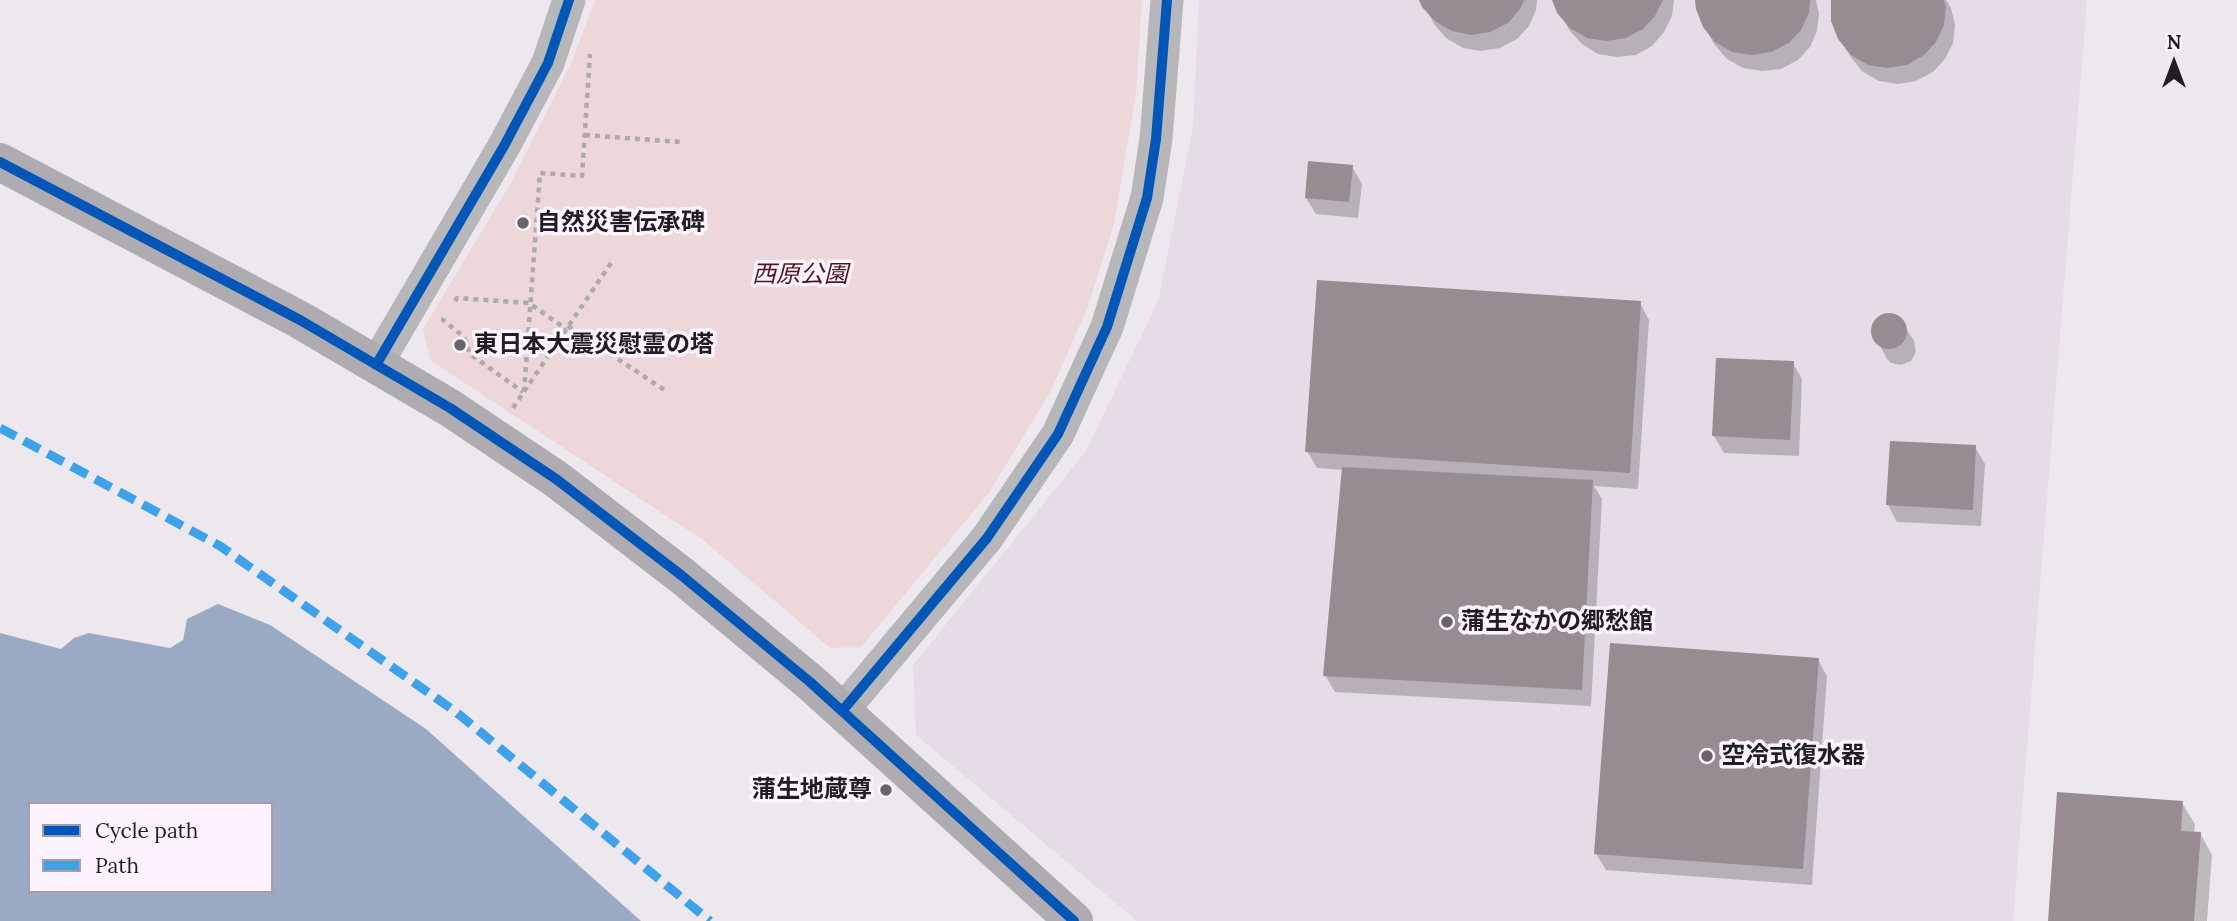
<!DOCTYPE html>
<meta charset="utf-8">
<style>
body{margin:0}
#map{position:relative;width:2237px;height:921px;overflow:hidden;background:#ede8ed;font-family:Lora,serif}
canvas{display:block}
.legend{position:absolute;left:28px;top:802px;width:245px;height:91px;box-sizing:border-box;background:#fcf3fe;border:2px solid #a49ea6;margin:0;padding:9px 12px;list-style:none;font-size:21px;color:#211e22}
.legend li{display:flex;align-items:center;gap:14px;height:35px}
.legend b{width:35px;border:2px solid #a49ea6}
.north{position:absolute;left:2139px;top:28px;width:70px;height:70px;-webkit-text-stroke:5px #fcf3fe;paint-order:stroke;rotate:0deg;font-size:19px;font-weight:700;line-height:28px;text-align:center;color:#211e22}
.north::after{content:'';display:block;margin:auto;width:24px;height:32px;background:#211e22;clip-path:polygon(50% 0,100% 100%,50% 72%,0 100%)}
</style>
<div id="map">
<canvas width="2237" height="921"></canvas>
<ul class="legend">
<li><b style="height:9px;background:#0057b8"></b>Cycle path</li>
<li><b style="height:9px;background:#3ea2ea"></b>Path</li>
</ul>
<div class="north">N</div>
</div>
<script>
const g = document.querySelector('canvas').getContext('2d');
g.lineJoin = 'round';
function fill(path, color) {
  g.fillStyle = color;
  g.fill(path, 'evenodd');
}
function poly(rows) {
  const path = new Path2D();
  for (const r of rows) {
    if (r.length === 3) {
      path.moveTo(r[0] + r[2], r[1]);
      path.arc(r[0], r[1], r[2], 0, 2 * Math.PI);
      continue;
    }
    path.moveTo(r[0], r[1]);
    for (let i = 2; i < r.length; i += 2) path.lineTo(r[i], r[i + 1]);
  }
  return path;
}
function strokePath(path, color, width, dash) {
  g.strokeStyle = color;
  g.lineWidth = width;
  g.lineCap = dash ? 'butt' : 'round';
  g.setLineDash(dash || []);
  g.stroke(path);
}
function label(font, color, halo, rows, align = 'center') {
  g.font = font + ' Lora,"Noto Sans JP",serif';
  g.lineWidth = 7;
  g.setLineDash([]);
  g.textBaseline = 'middle';
  g.strokeStyle = halo;
  g.fillStyle = color;
  for (const [text, x, y, turn = 0] of rows) {
    g.save();
    g.translate(x, y);
    g.rotate((+turn || 0) * Math.PI / 180);
    g.textAlign = isNaN(turn) ? turn : align;
    if (halo) g.strokeText(text, 0, 0);
    g.fillText(text, 0, 0);
    g.restore();
  }
}
fill(poly([
 [1199,0,2087,0,2013,921,1137,921,916,735,913,665,1086,451,1158,301,1193,128]
]), '#e6dce7');
fill(poly([
 [595,0,1142,0,1136,94,1114,224,1088,306,1051,391,988,494,861,647,830,648,703,540,430,360,423,329,509,186,571,64]
]), '#edd7d8');
fill(poly([
 [218,604,270,625,426,729,641,921,0,921,0,633,61,649,74,638,89,633,170,648,183,640,187,619],
 [30,804,271,804,271,891,30,891]
]), '#9baac4');
fill(poly([
 [1421,0,1537,0,1536,10,1529,26,1517,39,1500,48,1481,51,1463,48,1446,38,1434,24],
 [1554,0,1674,0,1672,16,1664,32,1652,46,1636,55,1617,57,1598,54,1582,44,1569,30],
 [1697,0,1816,0,1819,13,1817,31,1810,47,1798,60,1781,69,1762,71,1743,68,1727,59,1714,44,1704,26],
 [1833,0,1946,0,1951,8,1955,25,1953,43,1945,59,1933,72,1916,81,1898,84,1879,81,1862,71,1850,56,1840,39],
 [1352,167,1362,184,1358,218,1316,214,1306,198],
 [1640,303,1649,320,1638,489,1594,486,1602,499,1591,706,1335,692,1325,675,1344,470,1317,468,1307,451],
 [1890,316,1900,319,1914,341,1916,352,1911,361,1901,365,1891,363,1887,359,1873,332,1874,327,1880,318],
 [1793,363,1802,379,1799,456,1724,453,1714,436],
 [1975,447,1985,464,1981,526,1897,522,1888,505],
 [1818,660,1827,676,1812,885,1606,870,1596,854],
 [2182,803,2195,824,2194,833,2200,833,2212,855,2207,921,2050,921]
]), '#0003');
fill(poly([
 [1419,0,1524,0,1520,9,1508,23,1490,32,1471,35,1452,31,1435,21,1422,7],
 [1552,0,1663,0,1655,16,1643,29,1626,38,1606,41,1587,38,1570,28,1557,13],
 [1695,0,1810,0,1809,13,1801,30,1789,43,1771,52,1752,55,1732,52,1715,42,1703,27,1696,9],
 [1831,0,1944,0,1946,7,1944,25,1936,42,1924,55,1907,65,1887,68,1868,65,1851,55,1838,39,1831,21],
 [1308,161,1353,165,1349,202,1305,198],
 [1317,280,1641,301,1630,473,1305,452],
 [1889,331,18],
 [1716,358,1794,361,1790,440,1712,436],
 [1890,441,1976,445,1973,510,1886,505],
 [1342,467,1593,480,1582,690,1323,676],
 [1610,643,1819,658,1803,869,1594,854],
 [2057,792,2183,801,2181,831,2201,832,2194,921,2048,921]
]), '#968c92');
strokePath(poly([
 [585,135,680,142],
 [455,301,457,298,529,303,566,329],
 [444,318,443,320,464,337,470,354,523,392],
 [568,326,666,391],
 [524,392,540,173,582,176,590,54],
 [513,408,613,260]
]), '#acaaad', 4.5, [5, 5]);
strokePath(poly([
 [376,365,504,146,548,63,569,0],
 [843,710,987,538,1058,434,1107,327,1147,198,1156,139,1167,0]
]), '#b7b7b9', 33);
strokePath(poly([
 [0,162,300,320,450,408,556,479,681,575,810,682,1074,921]
]), '#aeacb0', 38);
strokePath(poly([
 [0,428,220,546,456,712,710,921]
]), '#3ea2ea', 9, [18, 9]);
strokePath(poly([
 [0,162,300,320,450,408,556,479,681,575,810,682,1074,921],
 [376,365,504,146,548,63,569,0],
 [843,710,987,538,1058,434,1107,327,1147,198,1156,139,1167,0]
]), '#0057b8', 10);
for (const [x, y, r, color] of [
 [523,223,7,"#686569"],
 [460,345,7,"#686569"],
 [1447,622,7,"#686569"],
 [1707,756,7,"#686569"],
 [886,790,7,"#686569"]
]) {
  const dot = new Path2D();
  dot.arc(x, y, r, 0, 2 * Math.PI);
  g.fillStyle = color;
  g.fill(dot);
  strokePath(dot, '#fcf3fe', 2.5);
}
label('bold 24px', '#211e22', '#fcf3fe', [
 ["自然災害伝承碑",537,223],
 ["東日本大震災慰霊の塔",474,345],
 ["蒲生なかの郷愁館",1461,622],
 ["空冷式復水器",1721,756],
 ["蒲生地蔵尊",872,790,"right"]
], 'left');
label('italic 24px', '#531617', '#fcf3fe', [
 ["西原公園",800,275]
]);
</script>
